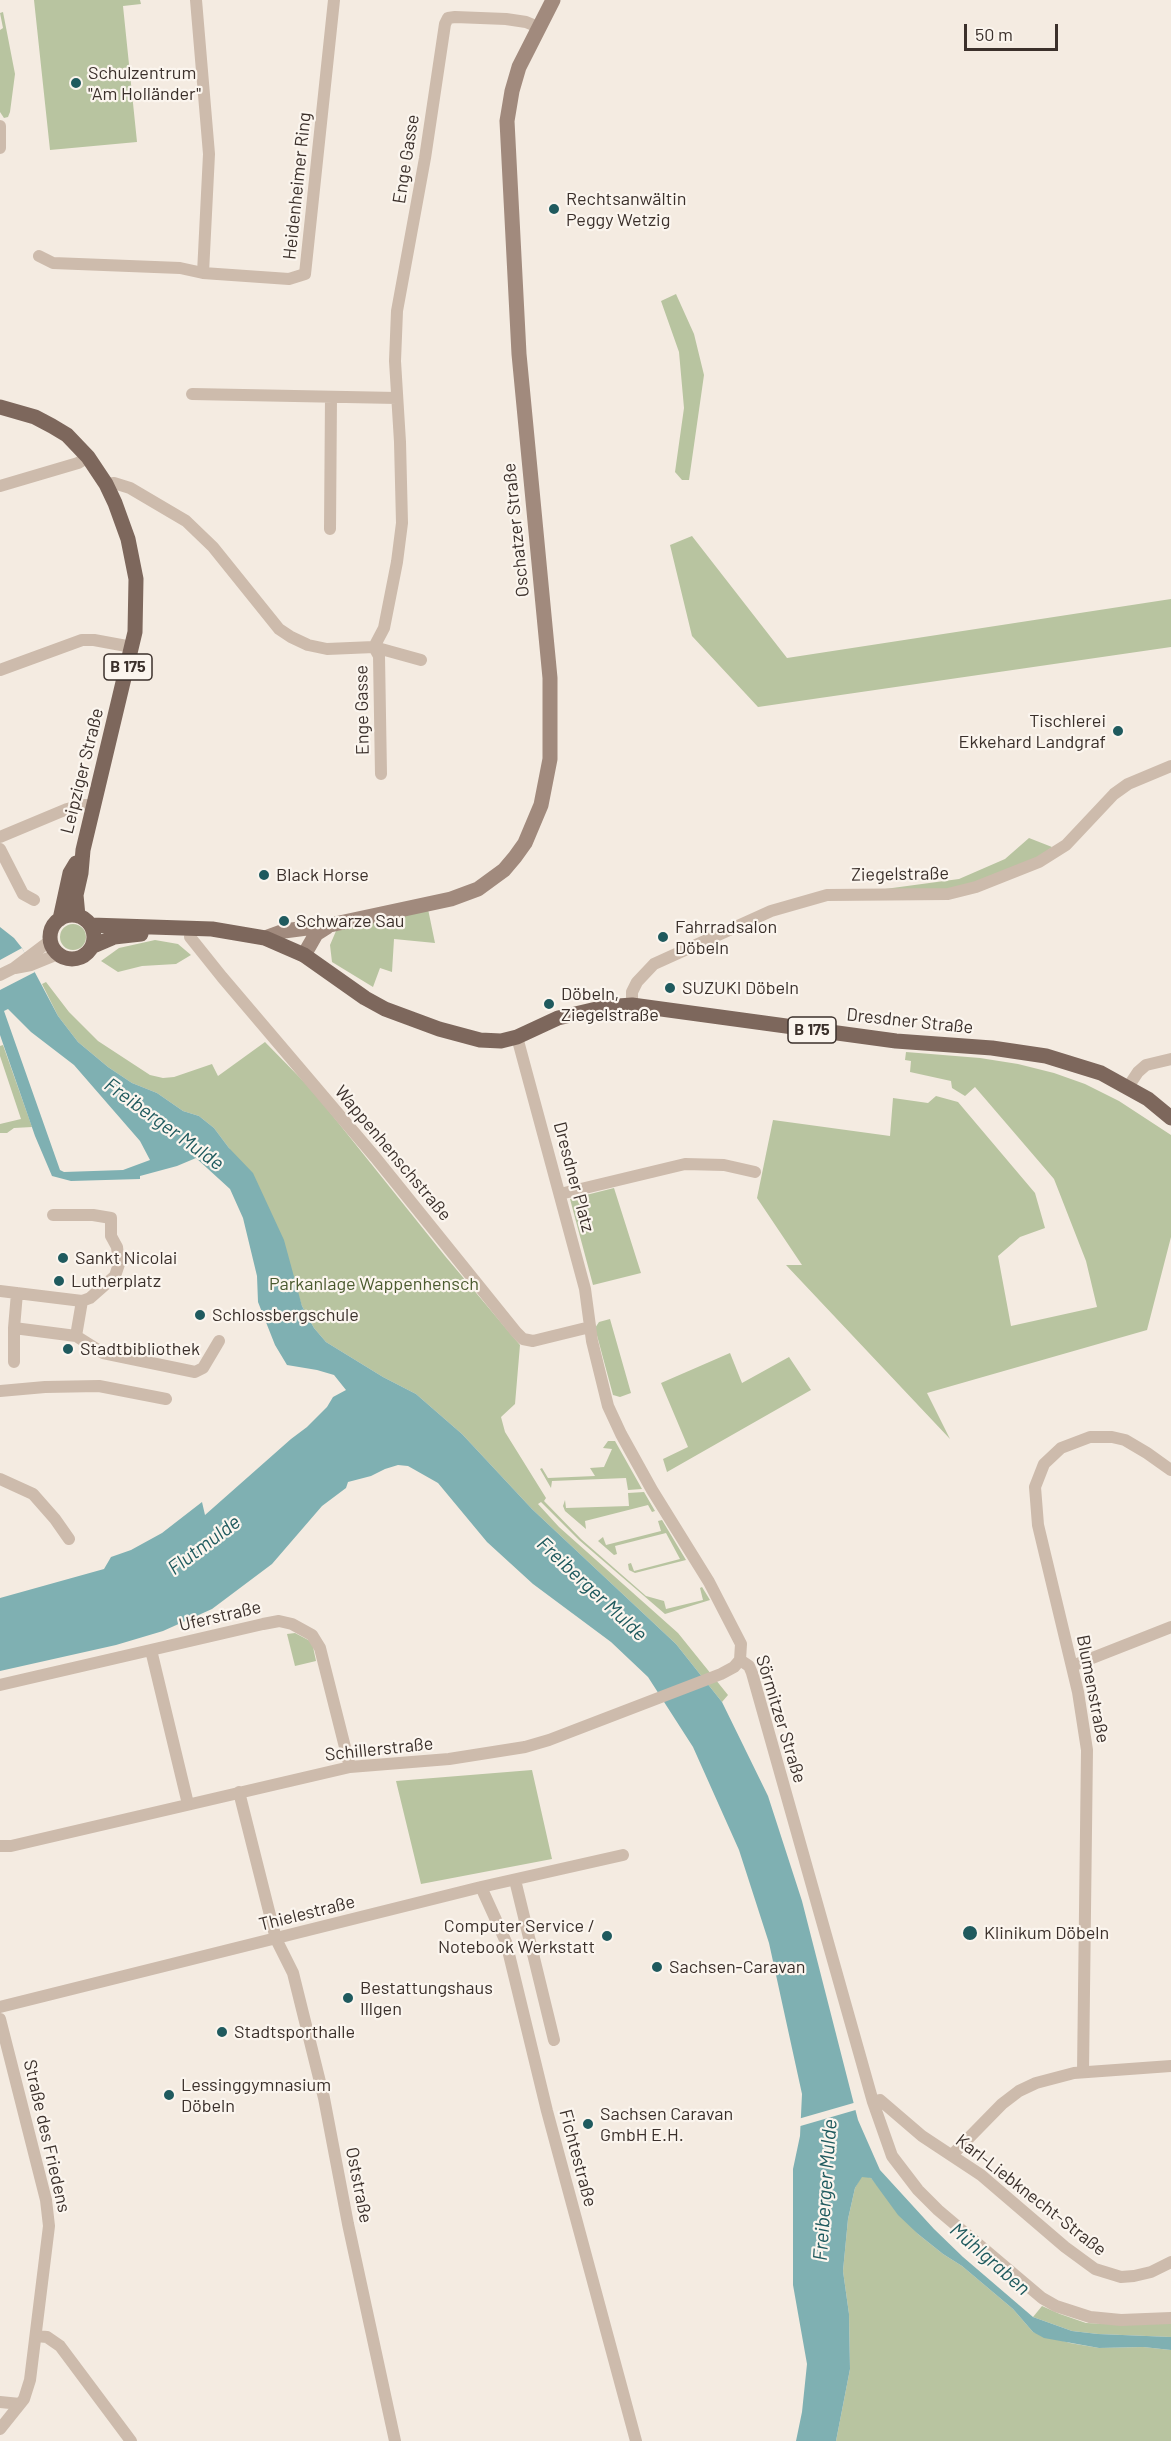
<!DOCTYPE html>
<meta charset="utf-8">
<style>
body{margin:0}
#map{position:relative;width:1171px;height:2441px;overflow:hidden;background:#f4ebe1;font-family:Barlow,sans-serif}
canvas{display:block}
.scale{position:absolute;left:964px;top:24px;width:94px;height:27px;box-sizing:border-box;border:3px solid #3b302b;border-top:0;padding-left:8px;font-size:18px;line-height:21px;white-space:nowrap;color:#3b302b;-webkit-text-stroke:4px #fbf5ee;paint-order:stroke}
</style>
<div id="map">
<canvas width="1171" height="2441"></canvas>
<div class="scale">50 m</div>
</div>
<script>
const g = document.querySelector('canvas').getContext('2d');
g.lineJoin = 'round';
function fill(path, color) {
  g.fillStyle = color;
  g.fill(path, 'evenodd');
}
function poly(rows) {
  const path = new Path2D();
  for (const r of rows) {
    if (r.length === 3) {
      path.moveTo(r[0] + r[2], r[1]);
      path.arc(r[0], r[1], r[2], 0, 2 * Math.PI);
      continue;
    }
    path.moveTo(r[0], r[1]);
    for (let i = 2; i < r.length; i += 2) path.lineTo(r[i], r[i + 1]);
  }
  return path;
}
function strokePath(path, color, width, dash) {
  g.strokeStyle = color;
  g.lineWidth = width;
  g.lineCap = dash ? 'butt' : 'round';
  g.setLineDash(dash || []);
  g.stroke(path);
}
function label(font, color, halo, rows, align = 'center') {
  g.font = font + ' Barlow,sans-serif';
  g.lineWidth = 4.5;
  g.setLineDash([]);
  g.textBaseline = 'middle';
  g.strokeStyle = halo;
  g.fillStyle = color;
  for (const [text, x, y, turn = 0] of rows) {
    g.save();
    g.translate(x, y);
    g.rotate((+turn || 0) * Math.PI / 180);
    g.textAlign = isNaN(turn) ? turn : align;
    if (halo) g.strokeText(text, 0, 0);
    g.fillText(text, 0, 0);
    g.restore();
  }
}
fill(poly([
 [34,0,140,0,141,4,123,6,137,142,50,150],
 [3,12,15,74,10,112,8,117,4,118,0,112,0,30,3,28,0,13],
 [676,294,694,334,704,375,689,480,682,480,675,472,684,408,679,352,661,301],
 [692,536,787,658,1171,599,1171,647,758,707,692,636,670,545],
 [1029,838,1052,847,1037,859,1004,873,947,891,870,891,959,879,1005,859],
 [428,909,435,943,394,939,392,972,380,968,373,987,332,962,330,945,336,931],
 [73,937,13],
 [155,940,178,944,191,955,176,964,142,966,118,972,101,961,119,948],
 [46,982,69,1012,98,1041,150,1075,163,1078,174,1077,212,1064,218,1076,265,1042,312,1090,445,1256,520,1345,515,1404,501,1417,505,1432,546,1498,544,1501,581,1539,646,1596,664,1601,666,1609,703,1600,700,1588,702,1587,710,1600,665,1614,579,1540,541,1502,538,1504,559,1527,678,1633,728,1695,722,1702,676,1644,532,1509,462,1434,416,1394,383,1377,326,1342,314,1328,302,1306,292,1276,229,1148,214,1128,199,1116,183,1111,157,1093,132,1083,108,1067,78,1042,58,1016,42,984],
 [3,1045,32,1127,14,1128,7,1133,0,1133,0,1124,21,1119,0,1056,0,1046],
 [906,1052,980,1058,1018,1064,1054,1073,1085,1084,1119,1101,1171,1135,1171,1237,1147,1330,927,1393,950,1439,786,1265,802,1265,757,1198,773,1120,890,1136,893,1098,928,1103,936,1096,958,1102,1035,1193,1045,1228,1020,1237,998,1256,1011,1326,1097,1307,1086,1261,1054,1179,975,1087,965,1096,952,1088,951,1081,910,1072,911,1061,905,1060],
 [614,1188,641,1273,593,1285,570,1199],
 [610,1319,631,1393,620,1397,613,1395,595,1328,599,1322],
 [730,1353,742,1383,789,1357,811,1390,667,1472,663,1459,688,1447,661,1383],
 [608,1441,615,1441,642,1489,628,1490,626,1478,552,1481,551,1488,540,1469,542,1468,548,1478,595,1476,590,1468,604,1467,612,1449,603,1448],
 [644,1492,655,1511,652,1512,648,1505,585,1521,586,1529,565,1511,563,1506,565,1500,566,1508,629,1506,628,1493],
 [662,1520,686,1560,635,1573,629,1570,628,1564,631,1563,634,1571,680,1559,666,1533,615,1546,617,1554,614,1555,598,1541,603,1537,606,1545,661,1531,658,1521],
 [295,1633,312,1642,316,1661,295,1666,287,1634],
 [532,1770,552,1859,421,1884,396,1781],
 [866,2176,871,2178,918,2234,943,2254,962,2266,1013,2309,1033,2332,1070,2343,1099,2348,1143,2347,1171,2350,1171,2441,836,2441,850,2369,849,2314,843,2271,848,2219,855,2188,861,2177],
 [1042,2306,1060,2314,1086,2323,1112,2324,1171,2322,1171,2337,1098,2334,1072,2331,1033,2317]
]), '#b8c4a0');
fill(poly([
 [0,927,14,938,22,948,58,1016,78,1042,108,1067,132,1083,157,1093,183,1111,199,1116,214,1128,229,1148,253,1173,284,1240,302,1306,314,1328,326,1342,383,1377,416,1394,462,1434,532,1509,676,1644,722,1702,768,1796,802,1901,858,2120,880,2170,934,2229,963,2257,1033,2317,1072,2331,1098,2334,1171,2337,1171,2350,1143,2347,1099,2348,1044,2338,1033,2332,1013,2309,962,2266,943,2254,918,2234,898,2215,871,2178,862,2177,855,2188,848,2219,843,2271,849,2314,850,2369,836,2441,796,2441,802,2412,807,2364,793,2285,793,2169,800,2136,802,2094,769,1943,739,1850,693,1747,648,1677,611,1642,533,1584,487,1542,438,1483,408,1466,398,1465,385,1469,371,1476,348,1482,346,1488,322,1506,272,1564,212,1609,163,1631,116,1645,0,1671,0,1598,104,1569,111,1557,131,1550,162,1533,202,1502,205,1515,291,1439,307,1427,327,1407,333,1397,346,1390,334,1375,317,1370,287,1365,275,1345,258,1302,257,1276,243,1218,230,1189,196,1158,177,1166,140,1176,140,1179,71,1181,52,1176,35,1136,0,1035],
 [8,1009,31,1032,74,1065,140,1141,150,1160,123,1170,64,1172,60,1170,4,1011]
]), '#7fb0b2');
fill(poly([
 [22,948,35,972,0,990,0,960],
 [857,2102,859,2109,797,2127,798,2119]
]), '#f4ebe1');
strokePath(poly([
 [196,0,209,154,203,273,289,279,305,274,334,0],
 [0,126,0,148],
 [39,256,53,263,180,268,203,273],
 [192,394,397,398],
 [106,484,114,483,130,488,186,521,213,547,279,629,291,637,308,645,327,649,374,647,384,628,397,562,402,523,400,442,395,361,397,311,425,158,445,24,448,18,455,17,506,19,526,22,538,27],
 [0,486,78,463,88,457],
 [330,529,331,397],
 [0,670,82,640,94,640,132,647],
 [381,774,379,656,374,647,421,660],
 [0,837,67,809,83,805,95,805],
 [0,849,23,894,34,900],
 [190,937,222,977,375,1157,516,1332,523,1339,533,1341,590,1327],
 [15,968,31,965,58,954],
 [0,975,14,968,51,940],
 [632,1005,632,992,637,982,654,964,771,911,827,895,948,894,976,887,1039,862,1066,845,1114,794,1128,784,1171,766],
 [517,1037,585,1289,592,1341,608,1406,621,1434,652,1490,709,1582,741,1644,740,1660,749,1666,752,1673,873,2102,892,2156,918,2190,938,2210,1042,2298,1056,2306,1090,2317,1121,2320,1171,2318],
 [1128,1087,1138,1072,1146,1065,1171,1059],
 [560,1194,685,1164,724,1165,755,1172],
 [0,1291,82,1301,90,1298,115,1276,119,1264,117,1247,111,1236,111,1218,93,1215,53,1215],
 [17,1293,14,1328,76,1336,103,1353,195,1372,203,1368,219,1341],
 [14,1328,14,1362],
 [76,1336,82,1301],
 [0,1391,45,1387,99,1386,166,1399],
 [0,1479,33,1494,55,1519,69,1539],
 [151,1650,188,1804],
 [1072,1666,1171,1627],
 [0,1685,263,1624,279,1621,292,1624,312,1635,320,1648,350,1767],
 [239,1792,276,1939,293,1973,324,2098,348,2224,395,2441],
 [0,1846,11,1846,350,1767,449,1759,525,1747,549,1740,721,1674,734,1667,740,1660],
 [515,1880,554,2040],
 [481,1887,506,1942,547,2111,636,2441],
 [0,2007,481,1887,623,1855],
 [0,2019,46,2200,49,2226,30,2380,24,2399,0,2429],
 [1083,2072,1087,1750,1078,1692,1038,1525,1035,1487,1044,1464,1061,1448,1090,1437,1112,1437,1125,1440,1147,1453,1171,1470],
 [873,2102,880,2100,922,2136,981,2175,1065,2247,1095,2269,1121,2277,1134,2276,1151,2272,1171,2262],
 [953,2154,1002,2104,1019,2091,1036,2083,1074,2073,1171,2066],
 [36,2336,47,2337,60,2346,131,2441],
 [0,2402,20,2404]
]), '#cdbbac', 12);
strokePath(poly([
 [265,938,284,931,330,925,451,899,478,889,504,870,515,857,525,843,541,805,550,759,550,678,519,354,507,121,512,91,519,67,553,0],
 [304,955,316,934,327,927]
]), '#a18a7d', 15);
strokePath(poly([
 [0,407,35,417,52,426,67,435,88,457,106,484,115,503,128,539,136,579,135,632,83,850,81,873,76,895,78,916],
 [72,937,22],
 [60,919,70,873,76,863],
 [91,925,212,929,265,938,304,955,365,998,385,1009,439,1029,480,1040,501,1041,517,1037,558,1018,605,1007,632,1005,896,1041,992,1048,1046,1056,1101,1073,1148,1099,1171,1118],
 [93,946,114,937,141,934]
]), '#7d675c', 15);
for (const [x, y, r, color] of [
 [76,83,6,"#1f5a5e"],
 [554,209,6,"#1f5a5e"],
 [1118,731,6,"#1f5a5e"],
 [264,875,6,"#1f5a5e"],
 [284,921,6,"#1f5a5e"],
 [663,937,6,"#1f5a5e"],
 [670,988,6,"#1f5a5e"],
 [549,1004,6,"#1f5a5e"],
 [63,1258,6,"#1f5a5e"],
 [59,1281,6,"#1f5a5e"],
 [200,1315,6,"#1f5a5e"],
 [68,1349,6,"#1f5a5e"],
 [970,1933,8,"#1f5a5e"],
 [607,1936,6,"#1f5a5e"],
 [657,1967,6,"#1f5a5e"],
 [348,1998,6,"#1f5a5e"],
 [222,2032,6,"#1f5a5e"],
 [169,2095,6,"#1f5a5e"],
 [588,2124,6,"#1f5a5e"]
]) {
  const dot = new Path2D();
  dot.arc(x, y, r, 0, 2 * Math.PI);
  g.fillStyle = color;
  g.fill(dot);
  strokePath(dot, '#fbf5ee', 2);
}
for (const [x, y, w] of [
 [128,667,48],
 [812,1030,48]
]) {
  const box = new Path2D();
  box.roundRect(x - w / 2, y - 13, w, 26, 4.5);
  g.fillStyle = '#fbf5ee';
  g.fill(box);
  strokePath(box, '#3b302b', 1.5);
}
label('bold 16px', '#3b302b', null, [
 ["B 175",128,667],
 ["B 175",812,1030]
]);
label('18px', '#3b302b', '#fbf5ee', [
 ["Schulzentrum",88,73],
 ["\"Am Holländer\"",88,94],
 ["Rechtsanwältin",566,199],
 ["Peggy Wetzig",566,220],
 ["Tischlerei",1106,721,"right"],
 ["Ekkehard Landgraf",1106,742,"right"],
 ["Black Horse",276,875],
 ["Schwarze Sau",296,921],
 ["Fahrradsalon",675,927],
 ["Döbeln",675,948],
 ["SUZUKI Döbeln",682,988],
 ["Döbeln,",561,994],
 ["Ziegelstraße",561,1015],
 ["Sankt Nicolai",75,1258],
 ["Lutherplatz",71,1281],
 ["Schlossbergschule",212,1315],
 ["Stadtbibliothek",80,1349],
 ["Computer Service /",595,1926,"right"],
 ["Notebook Werkstatt",595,1947,"right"],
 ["Klinikum Döbeln",984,1933],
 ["Sachsen-Caravan",669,1967],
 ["Bestattungshaus",360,1988],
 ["Illgen",360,2009],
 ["Stadtsporthalle",234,2032],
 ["Lessinggymnasium",181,2085],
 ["Döbeln",181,2106],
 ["Sachsen Caravan",600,2114],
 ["GmbH E.H.",600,2135]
], 'left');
label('18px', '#3b302b', '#fbf5ee', [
 ["Enge Gasse",406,159,-81],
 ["Heidenheimer Ring",297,186,-84],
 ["Oschatzer Straße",516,530,-96],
 ["Enge Gasse",362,710,-91],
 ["Leipziger Straße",82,771,-76],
 ["Ziegelstraße",900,874,-1],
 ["Dresdner Straße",910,1021,6],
 ["Wappenhenschstraße",393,1153,50],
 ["Dresdner Platz",574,1177,75],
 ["Uferstraße",220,1616,-13],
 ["Blumenstraße",1093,1689,79],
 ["Sörmitzer Straße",781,1719,73],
 ["Schillerstraße",379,1749,-6],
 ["Thielestraße",307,1913,-14],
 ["Straße des Friedens",47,2136,77],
 ["Fichtestraße",578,2158,75],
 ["Oststraße",359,2185,79],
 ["Karl-Liebknecht-Straße",1031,2195,38]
]);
label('18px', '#4a5a2e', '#fbf5ee', [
 ["Parkanlage Wappenhensch",374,1284]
]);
label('italic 20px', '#1f5a5e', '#fbf5ee', [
 ["Freiberger Mulde",164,1124,36],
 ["Flutmulde",204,1545,-37],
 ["Freiberger Mulde",592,1589,43],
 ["Freiberger Mulde",825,2190,-86],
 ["Mühlgraben",990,2259,41]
]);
</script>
